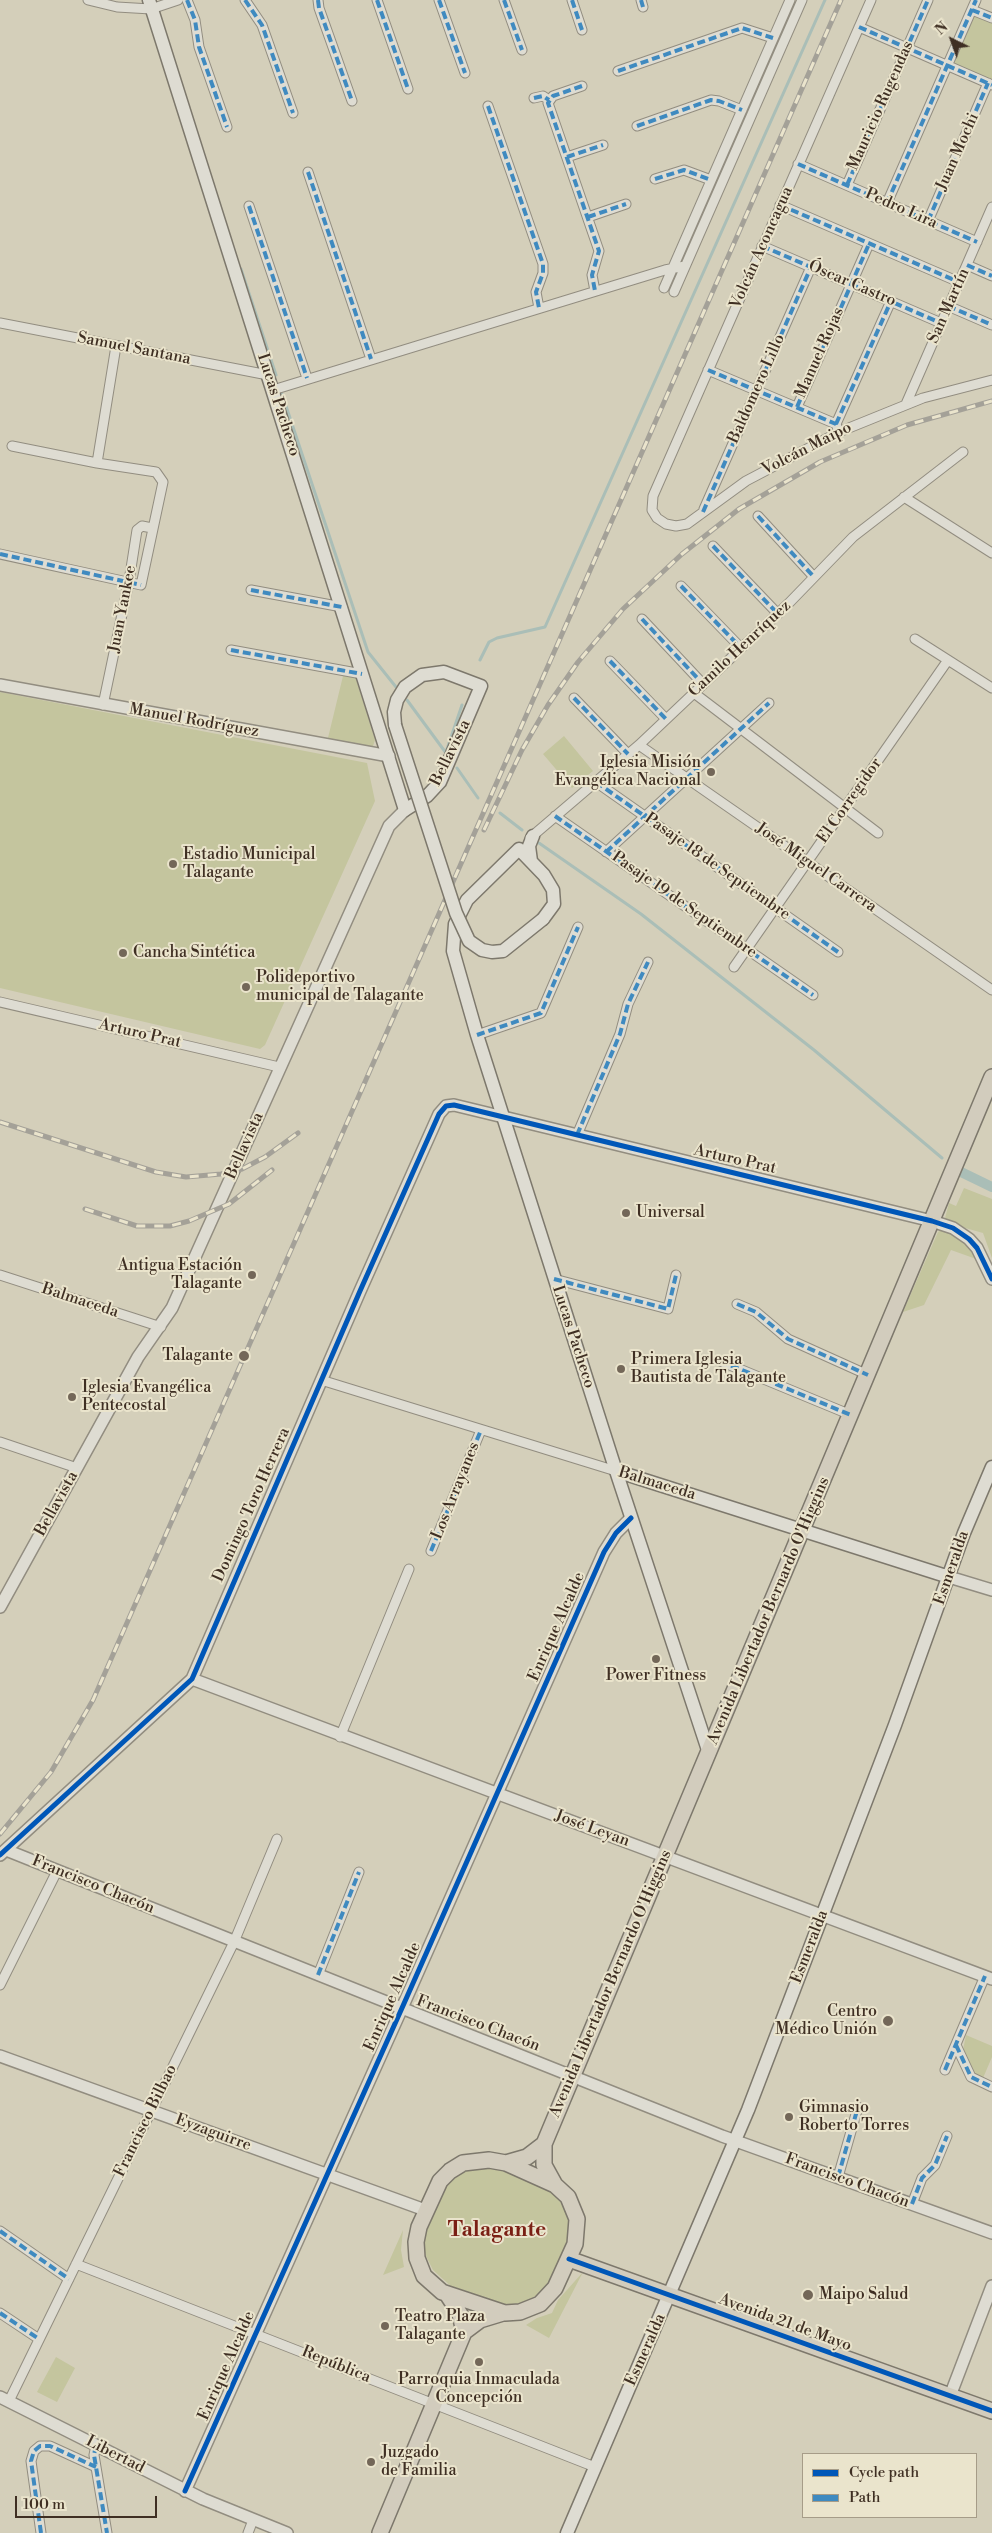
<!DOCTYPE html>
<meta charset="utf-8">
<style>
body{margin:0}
#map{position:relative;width:992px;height:2533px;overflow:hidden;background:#d4cfba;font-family:"Libre Bodoni",serif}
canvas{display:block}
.legend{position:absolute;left:802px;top:2453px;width:175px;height:65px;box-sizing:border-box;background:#eae4cc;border:1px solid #a69c88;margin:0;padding:6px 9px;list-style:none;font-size:15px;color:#3f2f23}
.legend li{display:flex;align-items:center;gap:10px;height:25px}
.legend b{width:25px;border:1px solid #a69c88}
.north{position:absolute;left:927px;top:15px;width:50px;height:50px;-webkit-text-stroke:4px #eae4cc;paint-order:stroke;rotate:318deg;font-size:14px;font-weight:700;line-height:20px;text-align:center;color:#3f2f23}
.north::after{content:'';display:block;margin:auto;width:18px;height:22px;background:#3f2f23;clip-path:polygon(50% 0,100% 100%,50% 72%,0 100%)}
.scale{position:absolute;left:15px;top:2496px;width:142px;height:22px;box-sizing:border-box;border:2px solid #3f2f23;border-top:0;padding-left:6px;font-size:15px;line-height:18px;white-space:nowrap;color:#3f2f23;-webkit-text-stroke:4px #eae4cc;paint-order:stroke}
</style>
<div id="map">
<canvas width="992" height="2533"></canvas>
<ul class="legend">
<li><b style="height:6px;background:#0057b8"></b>Cycle path</li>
<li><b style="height:6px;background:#3f8ac0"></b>Path</li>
</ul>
<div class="north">N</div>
<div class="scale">100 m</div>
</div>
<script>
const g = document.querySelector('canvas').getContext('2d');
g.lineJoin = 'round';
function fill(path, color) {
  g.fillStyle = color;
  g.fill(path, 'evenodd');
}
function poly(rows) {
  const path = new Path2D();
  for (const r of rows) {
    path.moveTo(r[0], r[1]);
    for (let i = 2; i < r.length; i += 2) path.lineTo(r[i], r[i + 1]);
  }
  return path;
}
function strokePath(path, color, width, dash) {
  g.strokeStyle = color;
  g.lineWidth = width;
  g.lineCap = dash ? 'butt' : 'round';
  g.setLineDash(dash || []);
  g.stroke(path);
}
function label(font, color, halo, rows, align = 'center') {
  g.font = font + ' "Libre Bodoni",serif';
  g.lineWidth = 4;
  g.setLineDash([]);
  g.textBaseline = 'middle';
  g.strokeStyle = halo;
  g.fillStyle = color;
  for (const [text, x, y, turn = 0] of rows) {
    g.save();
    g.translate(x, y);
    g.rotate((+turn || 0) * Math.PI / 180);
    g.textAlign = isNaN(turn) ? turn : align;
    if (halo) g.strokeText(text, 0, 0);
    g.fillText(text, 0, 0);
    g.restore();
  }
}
fill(poly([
 [974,15,992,23,992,81,952,63],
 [343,676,355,676,375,740,372,749,327,742],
 [0,692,367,763,375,801,265,1045,260,1049,0,988],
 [564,736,593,771,572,788,543,754],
 [964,1188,992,1199,992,1258,983,1233,944,1222,949,1203,956,1206],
 [941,1230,954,1235,970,1245,979,1260,951,1250,924,1305,903,1312,938,1232],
 [966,2035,992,2046,992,2057,983,2078,974,2075,963,2050],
 [489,2164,539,2181,562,2200,570,2214,568,2246,547,2288,525,2303,500,2305,454,2289,433,2270,426,2256,423,2245,424,2229,444,2185,464,2169],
 [403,2230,401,2250,404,2267,383,2275],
 [583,2272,549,2338,526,2325,537,2318,552,2313,558,2300],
 [56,2357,75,2368,57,2402,37,2392]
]), '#c4c59e');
strokePath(poly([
 [241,269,276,375],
 [282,394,368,652,396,687],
 [480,660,489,642,497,638,545,627,825,0],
 [407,700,446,753],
 [446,752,462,705],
 [457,768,478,798],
 [500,813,522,830],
 [539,843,641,914,814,1050,942,1158]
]), '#aabeb7', 3);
strokePath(poly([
 [961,1172,992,1187]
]), '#aabeb7', 10);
const minor = poly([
 [88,0,117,7,151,9,178,0],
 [187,0,195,20,199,47,227,127],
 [245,0,262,25,293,113],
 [318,0,319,8,352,101],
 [377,0,408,89],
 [439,0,465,73],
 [504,0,522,50],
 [572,0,582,30],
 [641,0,643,7],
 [871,0,653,496,652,510,657,518,666,524,676,526,687,524,746,481,839,432,923,398,992,380],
 [972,10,992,18],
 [859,27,992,85],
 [618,71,742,28,773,38],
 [582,86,553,96,548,103,599,251,592,275,595,291],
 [534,98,543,96,549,100],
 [488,106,543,264,543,273,536,292,539,308],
 [637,126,711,100,719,101,742,110],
 [567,157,603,145],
 [798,164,977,242],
 [308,172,371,359],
 [655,179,684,170,711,180],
 [847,185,928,0],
 [887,203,976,0],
 [780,205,959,282],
 [249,206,307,378],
 [588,217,626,204],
 [928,221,988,83],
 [762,246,941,323],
 [967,265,992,276],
 [664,288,790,0],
 [674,292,802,0],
 [948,306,992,325],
 [0,323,268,375],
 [708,370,836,424,839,432],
 [273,390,665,270,685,266],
 [906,404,992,207],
 [797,407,869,244],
 [836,424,891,301],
 [97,463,116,346],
 [904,497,992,553],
 [704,509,811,267],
 [758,516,814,577],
 [713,546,778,614],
 [0,554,141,585,163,482,156,472,97,463,12,446],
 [681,586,741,648],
 [251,590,342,607],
 [642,619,703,684],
 [915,639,992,688],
 [231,650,362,674],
 [610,661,666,719],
 [694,693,878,833],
 [574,698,628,754],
 [103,705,129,581,137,530,142,526,152,528],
 [639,745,992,990],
 [596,782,838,952],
 [555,816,813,995],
 [530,838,639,745,789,603,853,537,963,452],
 [606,852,769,703],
 [734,967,948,660],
 [0,1002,279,1067],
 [477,1035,541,1013,578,927],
 [577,1135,620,1034,628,1004,648,962],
 [0,1275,161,1327],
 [554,1279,668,1309,676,1275],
 [737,1304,756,1312,788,1339,868,1375],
 [720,1361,851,1415],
 [321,1380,616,1471],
 [0,1442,77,1468],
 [431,1551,481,1430],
 [340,1737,409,1569],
 [318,1975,359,1872],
 [0,1985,57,1871],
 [956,2045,971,2077,992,2087],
 [945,2070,985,1976],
 [838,2177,858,2107],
 [912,2204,922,2178,935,2165,947,2136],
 [0,2231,69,2279],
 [76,2264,595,2467],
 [0,2313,39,2339],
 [9,2401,234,1942,277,1839],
 [96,2445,94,2455,107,2533],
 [41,2533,31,2461,34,2451,40,2446,50,2446,96,2467],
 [248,2533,253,2520]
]);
const tertiary = poly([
 [0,685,389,756],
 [949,1577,992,1590],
 [0,1607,138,1357,172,1308,389,826,405,810],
 [192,1679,992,1979],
 [6,1850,722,2136,992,2233],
 [0,1855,192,1679,360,1291,439,1114,446,1106,454,1105,932,1221,953,1228,969,1239,977,1248,992,1279],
 [0,2056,425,2210],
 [950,2396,992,2286],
 [0,2397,203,2499,287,2533],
 [185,2491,402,2008,604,1552,616,1533,631,1518]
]);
const secondary = poly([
 [149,0,405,810,427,796,440,782,481,686,444,672,422,675,405,687,397,700,394,712,395,725],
 [531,861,529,846,533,836],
 [543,919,554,904,553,890,544,875,519,849,467,900,455,924,453,951,477,1035,616,1471,709,1753],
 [616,1471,949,1577],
 [567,2533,748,2110,895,1725,964,1533,992,1467]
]);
const primary = poly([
 [489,2160,506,2163,555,2185,568,2197,577,2219,575,2244,555,2288,540,2304,520,2312,505,2313,442,2292,424,2276,417,2258,416,2242,419,2227,440,2181,450,2171,463,2163,489,2160],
 [506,2163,527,2157,544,2144],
 [555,2185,544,2165,544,2144,992,1077],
 [569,2259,992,2411],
 [447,2294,460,2314,464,2332],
 [380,2533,464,2332,480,2320,503,2313]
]);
strokePath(minor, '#928d80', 11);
strokePath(tertiary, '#928d80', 14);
strokePath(secondary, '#7d786c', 15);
strokePath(primary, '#7d786c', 18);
strokePath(minor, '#dedcd2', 9);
strokePath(tertiary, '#dedcd2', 11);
strokePath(secondary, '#dedcd2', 12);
strokePath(primary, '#d2ccbd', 15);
const rail = poly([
 [484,830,522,750,548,705,578,662,623,609,682,554,739,509,820,462,907,425,992,401],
 [0,1122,156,1172,186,1177,221,1174,242,1169,265,1157,298,1133],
 [85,1209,137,1226,170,1226,189,1221,229,1204,272,1170],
 [0,1834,51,1772,93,1700,841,0]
]);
strokePath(rail, '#a4a198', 5);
strokePath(rail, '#eae4cc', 3, [9]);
const secondaryBridge = poly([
 [395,725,456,913,469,941,482,950,492,952,503,951,543,919]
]);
strokePath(secondaryBridge, '#7d786c', 15, []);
strokePath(secondaryBridge, '#dedcd2', 12);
strokePath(poly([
 [187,0,195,20,199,47,227,127],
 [245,0,262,25,293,113],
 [318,0,319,8,352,101],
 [377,0,408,89],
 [439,0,465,73],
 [504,0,522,50],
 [572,0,582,30],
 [641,0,643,7],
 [972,10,992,18],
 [859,27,992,85],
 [618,71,742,28,773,38],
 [582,86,553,96,548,103,599,251,592,275,595,291],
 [534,98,543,96,549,100],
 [488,106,543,264,543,273,536,292,539,308],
 [637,126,711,100,719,101,742,110],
 [567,157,603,145],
 [798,164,977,242],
 [308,172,371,359],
 [655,179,684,170,711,180],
 [847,185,928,0],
 [887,203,976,0],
 [780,205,959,282],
 [249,206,307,378],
 [588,217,626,204],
 [928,221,988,83],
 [762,246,941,323],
 [967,265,992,276],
 [948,306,992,325],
 [708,370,836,424,839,432],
 [797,407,869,244],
 [836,424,891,301],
 [703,512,811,267],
 [758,516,814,577],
 [713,546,778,614],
 [0,554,141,585],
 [681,586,741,648],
 [251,590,342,607],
 [642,619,703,684],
 [231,650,362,674],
 [610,661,666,719],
 [574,698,628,754],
 [596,782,838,952],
 [555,816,813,995],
 [606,852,769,703],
 [477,1035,541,1013,578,927],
 [577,1135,620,1034,628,1004,648,962],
 [554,1279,668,1309,676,1275],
 [737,1304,756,1312,788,1339,868,1375],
 [720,1361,851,1415],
 [431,1551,481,1430],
 [318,1975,359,1872],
 [956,2045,971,2077,992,2087],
 [945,2070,985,1976],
 [838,2177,858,2107],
 [912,2204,922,2178,935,2165,947,2136],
 [0,2231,69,2279],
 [0,2313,39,2339],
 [96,2445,94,2455,107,2533],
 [41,2533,31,2461,34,2451,40,2446,50,2446,96,2467]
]), '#3f8ac0', 4, [8, 4]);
strokePath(poly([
 [0,1855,192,1679,360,1291,439,1114,446,1106,454,1105,932,1221,953,1228,969,1239,977,1248,992,1279],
 [569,2259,992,2411],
 [185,2491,402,2008,604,1552,616,1533,631,1518]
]), '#0057b8', 5);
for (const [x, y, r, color] of [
 [711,772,5,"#736758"],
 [173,864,5,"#736758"],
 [123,953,5,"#736758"],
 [246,987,5,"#736758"],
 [626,1213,5,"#736758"],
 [252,1275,5,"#736758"],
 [244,1356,6,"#736758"],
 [621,1369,5,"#736758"],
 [72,1397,5,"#736758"],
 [656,1659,5,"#736758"],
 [888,2021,6,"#736758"],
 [789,2117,5,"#736758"],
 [808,2295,6,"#736758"],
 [385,2326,5,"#736758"],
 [479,2362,5,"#736758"],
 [371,2462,5,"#736758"]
]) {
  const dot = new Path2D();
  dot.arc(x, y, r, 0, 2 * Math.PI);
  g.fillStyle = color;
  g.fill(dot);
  strokePath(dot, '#eae4cc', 2);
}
label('16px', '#3f2f23', '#eae4cc', [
 ["Mauricio Rugendas",881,106,-66],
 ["Juan Mochi",958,152,-66],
 ["Pedro Lira",901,209,24],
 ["Volcán Aconcagua",762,248,-66],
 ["Óscar Castro",852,284,23],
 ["San Martín",949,306,-66],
 ["Samuel Santana",134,349,11],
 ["Manuel Rojas",820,353,-66],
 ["Baldomero Lillo",757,389,-66],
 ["Lucas Pacheco",278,405,72],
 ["Volcán Maipo",807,449,-27],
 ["Juan Yankee",123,609,-79],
 ["Camilo Henríquez",740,649,-43],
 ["Manuel Rodríguez",194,721,10],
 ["Bellavista",451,753,-64],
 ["El Corregidor",850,801,-55],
 ["Pasaje 18 de Septiembre",717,867,35],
 ["José Miguel Carrera",816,868,35],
 ["Pasaje 19 de Septiembre",684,905,35],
 ["Arturo Prat",140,1034,13],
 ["Bellavista",245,1146,-66],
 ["Arturo Prat",735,1160,13],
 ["Balmaceda",80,1301,18],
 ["Lucas Pacheco",573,1337,72],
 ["Balmaceda",657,1484,17],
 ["Los Arrayanes",456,1491,-68],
 ["Bellavista",57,1504,-61],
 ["Domingo Toro Herrera",252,1505,-66],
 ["Esmeralda",952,1568,-71],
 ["Avenida Libertador Bernardo O'Higgins",769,1611,-67],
 ["Enrique Alcalde",557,1627,-66],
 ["José Leyan",592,1829,20],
 ["Francisco Chacón",93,1885,22],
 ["Esmeralda",810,1947,-69],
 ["Avenida Libertador Bernardo O'Higgins",611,1984,-67],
 ["Enrique Alcalde",393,1997,-66],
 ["Francisco Chacón",478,2024,21],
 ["Francisco Bilbao",146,2121,-64],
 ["Eyzaguirre",213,2133,20],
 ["Francisco Chacón",847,2181,20],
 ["Avenida 21 de Mayo",785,2323,20],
 ["Esmeralda",646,2350,-66],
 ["República",336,2365,22],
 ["Enrique Alcalde",227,2366,-66],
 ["Libertad",115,2455,27]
]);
label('16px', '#3f2f23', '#eae4cc', [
 ["Iglesia Misión",701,763,"right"],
 ["Evangélica Nacional",701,781,"right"],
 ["Estadio Municipal",183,855],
 ["Talagante",183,873],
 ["Cancha Sintética",133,953],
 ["Polideportivo",256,978],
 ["municipal de Talagante",256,996],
 ["Universal",636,1213],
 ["Antigua Estación",242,1266,"right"],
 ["Talagante",242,1284,"right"],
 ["Talagante",233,1356,"right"],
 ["Primera Iglesia",631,1360],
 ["Bautista de Talagante",631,1378],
 ["Iglesia Evangélica",82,1388],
 ["Pentecostal",82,1406],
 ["Power Fitness",656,1676,"center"],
 ["Centro",877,2012,"right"],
 ["Médico Unión",877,2030,"right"],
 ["Gimnasio",799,2108],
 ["Roberto Torres",799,2126],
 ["Maipo Salud",819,2295],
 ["Teatro Plaza",395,2317],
 ["Talagante",395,2335],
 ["Parroquia Inmaculada",479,2380,"center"],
 ["Concepción",479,2398,"center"],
 ["Juzgado",381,2453],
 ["de Familia",381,2471]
], 'left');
label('bold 21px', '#7a1f14', '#eae4cc', [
 ["Talagante",497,2231]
]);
</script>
